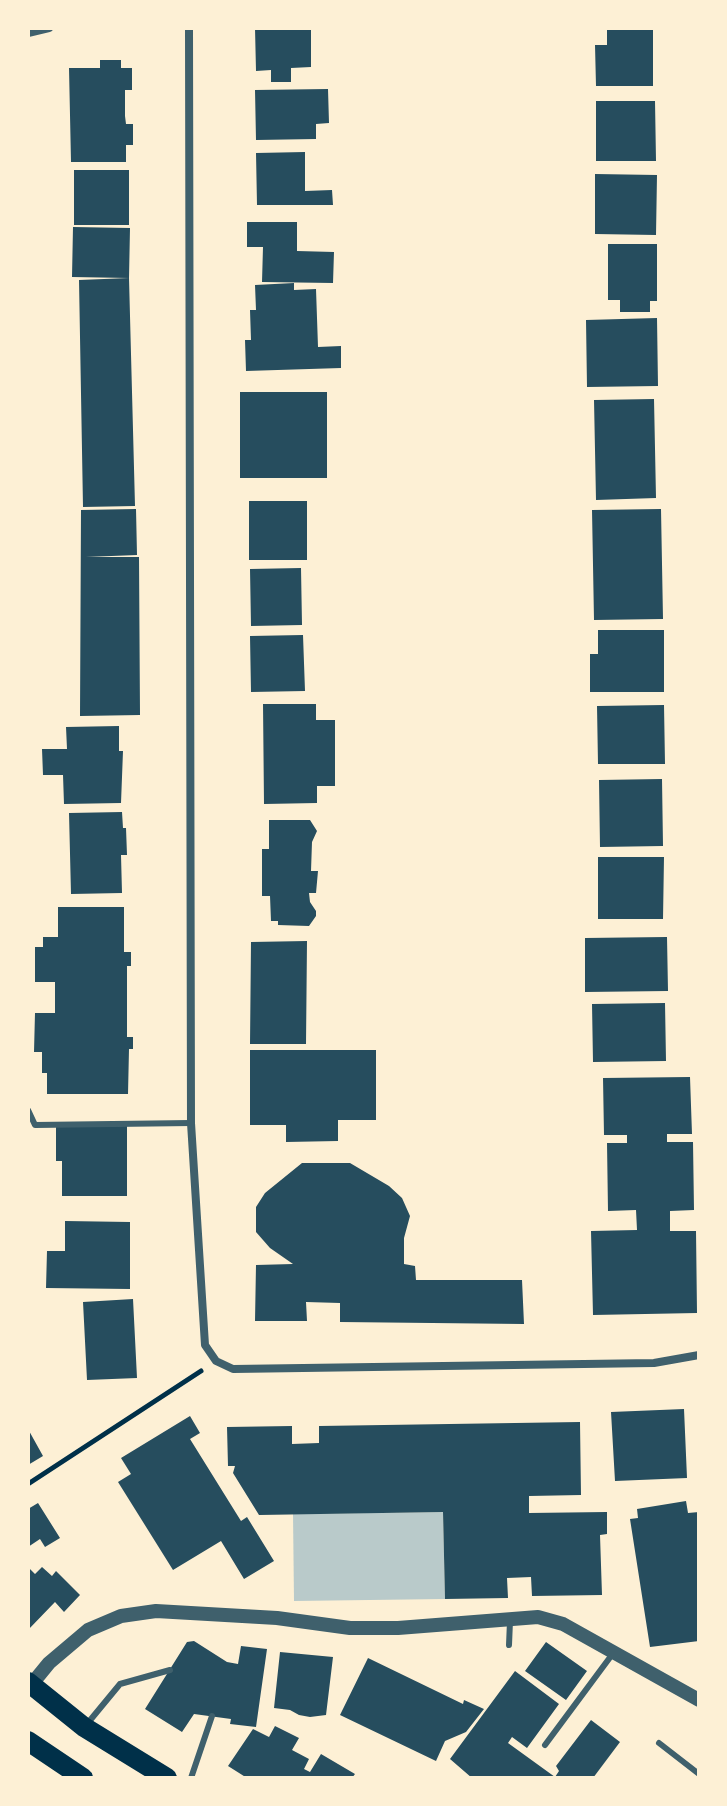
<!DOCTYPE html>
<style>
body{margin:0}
#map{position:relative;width:727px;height:1806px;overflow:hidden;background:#fdf0d5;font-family:Karla,sans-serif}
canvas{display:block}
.frame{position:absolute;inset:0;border:30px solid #fdf0d5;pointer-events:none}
</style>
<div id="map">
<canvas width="727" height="1806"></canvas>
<div class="frame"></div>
</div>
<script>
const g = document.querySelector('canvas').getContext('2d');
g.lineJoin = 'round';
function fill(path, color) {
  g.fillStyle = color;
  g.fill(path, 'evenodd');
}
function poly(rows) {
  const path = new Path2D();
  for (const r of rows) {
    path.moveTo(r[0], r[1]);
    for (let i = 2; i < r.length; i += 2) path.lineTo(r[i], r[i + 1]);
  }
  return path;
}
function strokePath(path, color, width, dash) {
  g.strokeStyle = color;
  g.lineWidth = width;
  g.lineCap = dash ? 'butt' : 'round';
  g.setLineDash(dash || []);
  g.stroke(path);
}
fill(poly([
 [443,1512,445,1599,294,1601,293,1514]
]), '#b9caca');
fill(poly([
 [255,28,311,28,311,67,291,68,291,82,271,82,271,70,256,71],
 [607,28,653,28,653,86,596,86,595,45,607,45],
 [100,60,121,60,121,68,132,68,132,90,125,90,125,116,126,124,133,124,133,145,126,145,126,162,71,162,69,68,100,68],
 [328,89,329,123,316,124,316,139,256,140,255,90],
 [596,101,655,101,656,161,596,161],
 [305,152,305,191,332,190,333,205,257,205,256,153],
 [74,170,129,170,129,225,74,225],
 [595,174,657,175,656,235,595,234],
 [247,222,297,222,297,251,334,252,333,283,262,282,263,247,247,247],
 [73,227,130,228,129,278,72,277],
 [608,244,657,244,657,301,650,301,650,312,620,312,620,300,608,300],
 [129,278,135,506,83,507,79,280],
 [294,283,294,290,316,289,318,347,341,346,341,368,246,371,245,340,251,340,250,310,256,310,255,285],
 [657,318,658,386,587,387,586,320],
 [240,392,327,392,327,478,240,478],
 [654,399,656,498,596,500,594,400],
 [249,501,307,501,307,560,249,560],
 [136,509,137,555,86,557,139,557,140,715,80,716,81,510],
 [661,509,663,619,594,620,592,510],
 [301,568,302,625,251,626,250,569],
 [598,630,664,630,664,692,590,692,590,654,598,654],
 [303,635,305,691,251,692,250,636],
 [263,704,316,704,316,720,335,720,335,786,317,786,317,803,264,804],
 [664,705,665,764,598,764,597,706],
 [119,726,119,751,123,751,121,803,64,804,63,775,43,775,42,749,67,749,66,727],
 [662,779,663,846,600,847,599,780],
 [122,812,123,828,126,828,127,855,121,855,122,893,71,894,69,813],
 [269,820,310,820,317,831,312,842,311,871,318,871,316,893,309,893,310,902,316,911,316,916,309,926,278,925,278,921,271,921,270,896,262,896,262,849,269,849],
 [598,857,664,857,663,919,598,919],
 [58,907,124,907,124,952,131,952,131,966,127,966,127,1037,133,1037,133,1049,129,1049,128,1094,47,1094,47,1073,42,1073,42,1052,34,1052,35,1013,55,1013,55,982,35,982,35,947,43,947,43,937,58,937],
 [667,937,668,991,585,992,585,938],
 [307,941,306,1044,250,1044,251,942],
 [665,1003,666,1061,593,1062,592,1004],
 [250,1050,376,1050,376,1120,338,1120,338,1141,286,1142,286,1125,250,1125],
 [690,1077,692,1134,667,1134,667,1142,693,1142,694,1210,670,1211,670,1231,696,1231,697,1313,593,1315,591,1231,637,1230,636,1210,608,1211,607,1143,627,1143,627,1135,604,1135,603,1078],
 [127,1126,127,1196,62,1196,62,1161,56,1161,56,1127],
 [302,1163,350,1163,389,1186,402,1198,410,1216,404,1238,404,1264,415,1266,416,1280,522,1280,524,1324,340,1322,340,1303,306,1302,307,1321,255,1321,256,1265,293,1264,270,1248,256,1232,256,1207,265,1193],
 [65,1221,130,1222,130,1289,46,1288,47,1251,65,1251],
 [133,1299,137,1378,87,1380,83,1302],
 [684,1409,687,1478,615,1481,611,1412],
 [190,1416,200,1433,190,1439,241,1521,247,1517,274,1561,244,1579,221,1541,173,1570,118,1482,131,1474,121,1458],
 [580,1422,581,1495,529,1496,529,1513,607,1512,607,1534,600,1535,602,1595,532,1596,531,1577,507,1578,508,1598,445,1599,443,1512,259,1515,233,1473,235,1466,228,1466,227,1427,292,1426,292,1444,319,1443,319,1426],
 [28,1429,43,1456,28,1465],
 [686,1501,688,1513,699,1512,699,1641,650,1647,630,1519,638,1518,637,1509],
 [38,1503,60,1538,45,1547,40,1539,28,1547,28,1509],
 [28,1567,35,1574,42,1567,52,1576,56,1571,80,1595,64,1612,55,1602,28,1630],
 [194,1641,227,1662,238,1664,241,1646,267,1649,256,1727,230,1724,231,1719,194,1714,182,1732,145,1709,187,1642],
 [546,1642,587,1671,566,1700,525,1671],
 [280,1652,333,1657,326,1715,310,1717,299,1715,290,1710,274,1708],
 [368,1658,463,1704,464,1700,484,1709,466,1732,445,1741,436,1761,340,1715],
 [515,1671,559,1704,527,1748,512,1737,508,1743,555,1777,559,1771,556,1766,591,1720,620,1742,593,1778,472,1778,450,1759],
 [275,1726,299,1738,292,1750,309,1759,304,1769,310,1772,321,1754,355,1774,352,1778,247,1778,228,1766,253,1729,269,1737]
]), '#264d5e');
strokePath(poly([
 [28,1484,201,1371]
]), '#003049', 5);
strokePath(poly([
 [28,1110,35,1125,191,1123],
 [509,1645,510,1621],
 [87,1724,120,1684,170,1670],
 [659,1743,699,1774],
 [545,1745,614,1652],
 [191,1778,212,1716]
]), '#3f606c', 6);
strokePath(poly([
 [189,28,191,1123,205,1345,216,1361,233,1369,654,1363,699,1355],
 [28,33,49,28]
]), '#3f606c', 8);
strokePath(poly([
 [31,1685,49,1663,88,1630,121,1616,156,1611,277,1618,350,1628,398,1628,538,1617,563,1624,699,1700]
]), '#3f606c', 14);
strokePath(poly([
 [28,1682,84,1727,167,1778],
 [28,1741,83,1778]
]), '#003049', 20);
</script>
